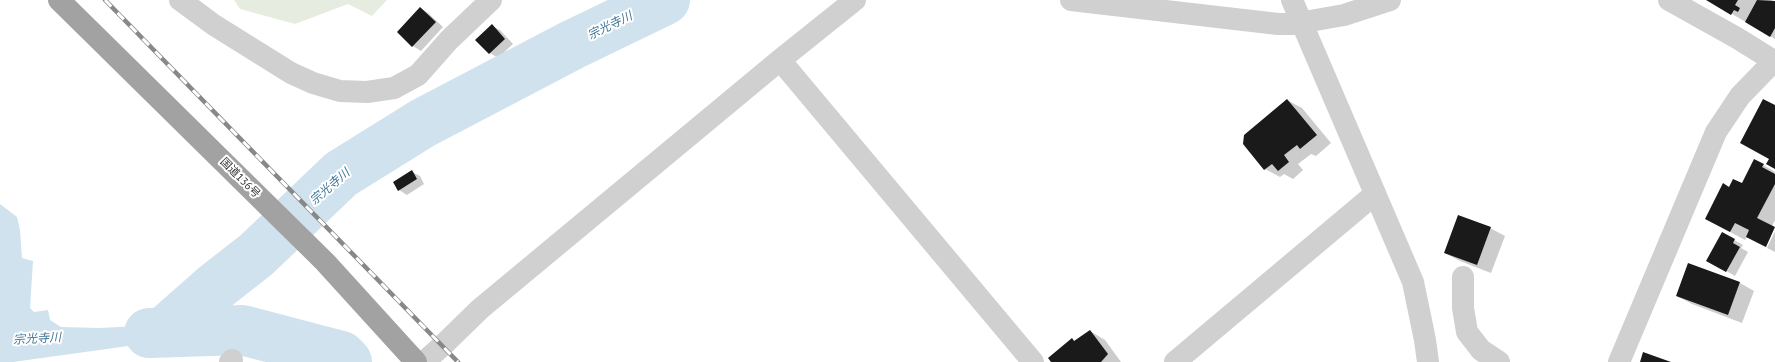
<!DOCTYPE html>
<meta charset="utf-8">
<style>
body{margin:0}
canvas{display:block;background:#fff}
</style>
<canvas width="1775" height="362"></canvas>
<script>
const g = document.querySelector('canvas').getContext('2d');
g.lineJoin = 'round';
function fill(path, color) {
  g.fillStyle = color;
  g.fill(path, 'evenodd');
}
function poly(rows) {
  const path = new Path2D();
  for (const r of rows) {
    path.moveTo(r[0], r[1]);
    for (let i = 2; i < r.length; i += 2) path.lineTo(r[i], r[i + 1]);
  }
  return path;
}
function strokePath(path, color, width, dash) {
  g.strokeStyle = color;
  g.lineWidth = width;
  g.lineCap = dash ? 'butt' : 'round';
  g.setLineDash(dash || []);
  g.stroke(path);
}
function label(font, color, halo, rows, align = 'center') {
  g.font = font + ' "PT Sans","Noto Sans JP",sans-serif';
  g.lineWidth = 4;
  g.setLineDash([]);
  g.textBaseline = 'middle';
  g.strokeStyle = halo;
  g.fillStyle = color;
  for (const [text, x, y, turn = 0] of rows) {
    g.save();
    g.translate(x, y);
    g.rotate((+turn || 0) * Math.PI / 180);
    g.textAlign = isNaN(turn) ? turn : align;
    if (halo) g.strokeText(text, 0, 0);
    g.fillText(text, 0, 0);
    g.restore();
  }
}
fill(poly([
 [234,0,387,0,372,16,348,4,295,24,240,9]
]), '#e6ecdf');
fill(poly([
 [0,204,17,217,20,230,22,258,33,261,30,308,34,312,48,310,50,320,61,327,99,328,160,325,157,342,13,362,0,362]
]), '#cfe2ee');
fill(poly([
 [1708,0,1771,0,1775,2,1775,39],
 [420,8,428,13,443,27,421,51,413,46,398,32],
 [492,26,500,30,513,44,498,58,490,53],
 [1287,100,1302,108,1331,143,1316,156,1311,154,1298,164,1303,170,1293,179,1284,174,1280,177,1265,169],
 [1755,160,1775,172,1775,220,1772,226,1774,228,1765,247,1747,237,1745,240,1721,227,1729,188,1742,184],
 [412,172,420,176,424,184,407,195,399,190],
 [1490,228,1505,236,1491,273,1460,261,1445,253],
 [1775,231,1775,252,1767,248],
 [1722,233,1743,245,1741,248,1748,252,1735,276,1707,260],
 [1740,283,1754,291,1742,323,1692,304,1677,296],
 [1090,331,1105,340,1121,362,1053,362,1072,339,1076,342]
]), '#0003');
strokePath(poly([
 [164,332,215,287,256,255,341,174,423,123,572,45,665,0],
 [149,333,242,330,341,356,347,362]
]), '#cfe2ee', 50);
fill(poly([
 [1706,0,1738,0,1735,5,1740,8,1738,12,1734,10,1731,15],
 [1757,0,1775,1,1775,28,1770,37,1745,22],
 [420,7,436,22,412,47,397,32],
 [492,24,505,39,489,54,475,40],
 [1287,99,1317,135,1300,149,1297,145,1284,155,1289,162,1278,171,1272,164,1264,170,1243,144,1244,135],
 [1763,99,1775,105,1775,169,1766,164,1769,159,1740,143],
 [1754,159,1764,164,1762,167,1775,174,1775,184,1757,218,1775,227,1766,247,1746,237,1749,230,1735,223,1730,232,1705,219,1723,183,1729,187,1733,179,1742,183],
 [412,170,417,179,398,191,393,182],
 [1458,215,1491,227,1477,265,1444,253],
 [1722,232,1735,239,1733,243,1740,247,1726,272,1706,261],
 [1688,263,1740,282,1728,315,1676,296],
 [1090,330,1108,354,1101,362,1051,362,1048,358,1072,338,1074,341],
 [1643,352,1671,362,1640,362]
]), '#1a1a1a');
strokePath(poly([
 [1071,0,1278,24,1293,24,1344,15,1390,0],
 [1669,0,1737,38,1774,61],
 [780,60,1033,362],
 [1463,277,1463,308,1467,332,1481,350,1499,362],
 [230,362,232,360],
 [424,362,442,346,480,309,780,60,855,0],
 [1175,362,1375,194],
 [1619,362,1716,132,1740,96,1775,60]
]), '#d0d0d0', 22);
strokePath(poly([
 [180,0,214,25,291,73,313,83,340,91,367,92,394,88,418,75,449,40,491,0],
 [1292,0,1413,282,1425,340,1428,362]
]), '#d0d0d0', 22);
strokePath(poly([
 [59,0,325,262,416,362]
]), '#a2a2a2', 22);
const rail = poly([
 [105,0,458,362]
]);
strokePath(rail, '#888', 4.5);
strokePath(rail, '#fff', 3, [9]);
label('11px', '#333', '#fff', [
 ["国道136号",240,178,45]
]);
label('italic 12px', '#3f7597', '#fff', [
 ["宗光寺川",610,26,-26],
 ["宗光寺川",330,187,-41],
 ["宗光寺川",37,339,-3]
]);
</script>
